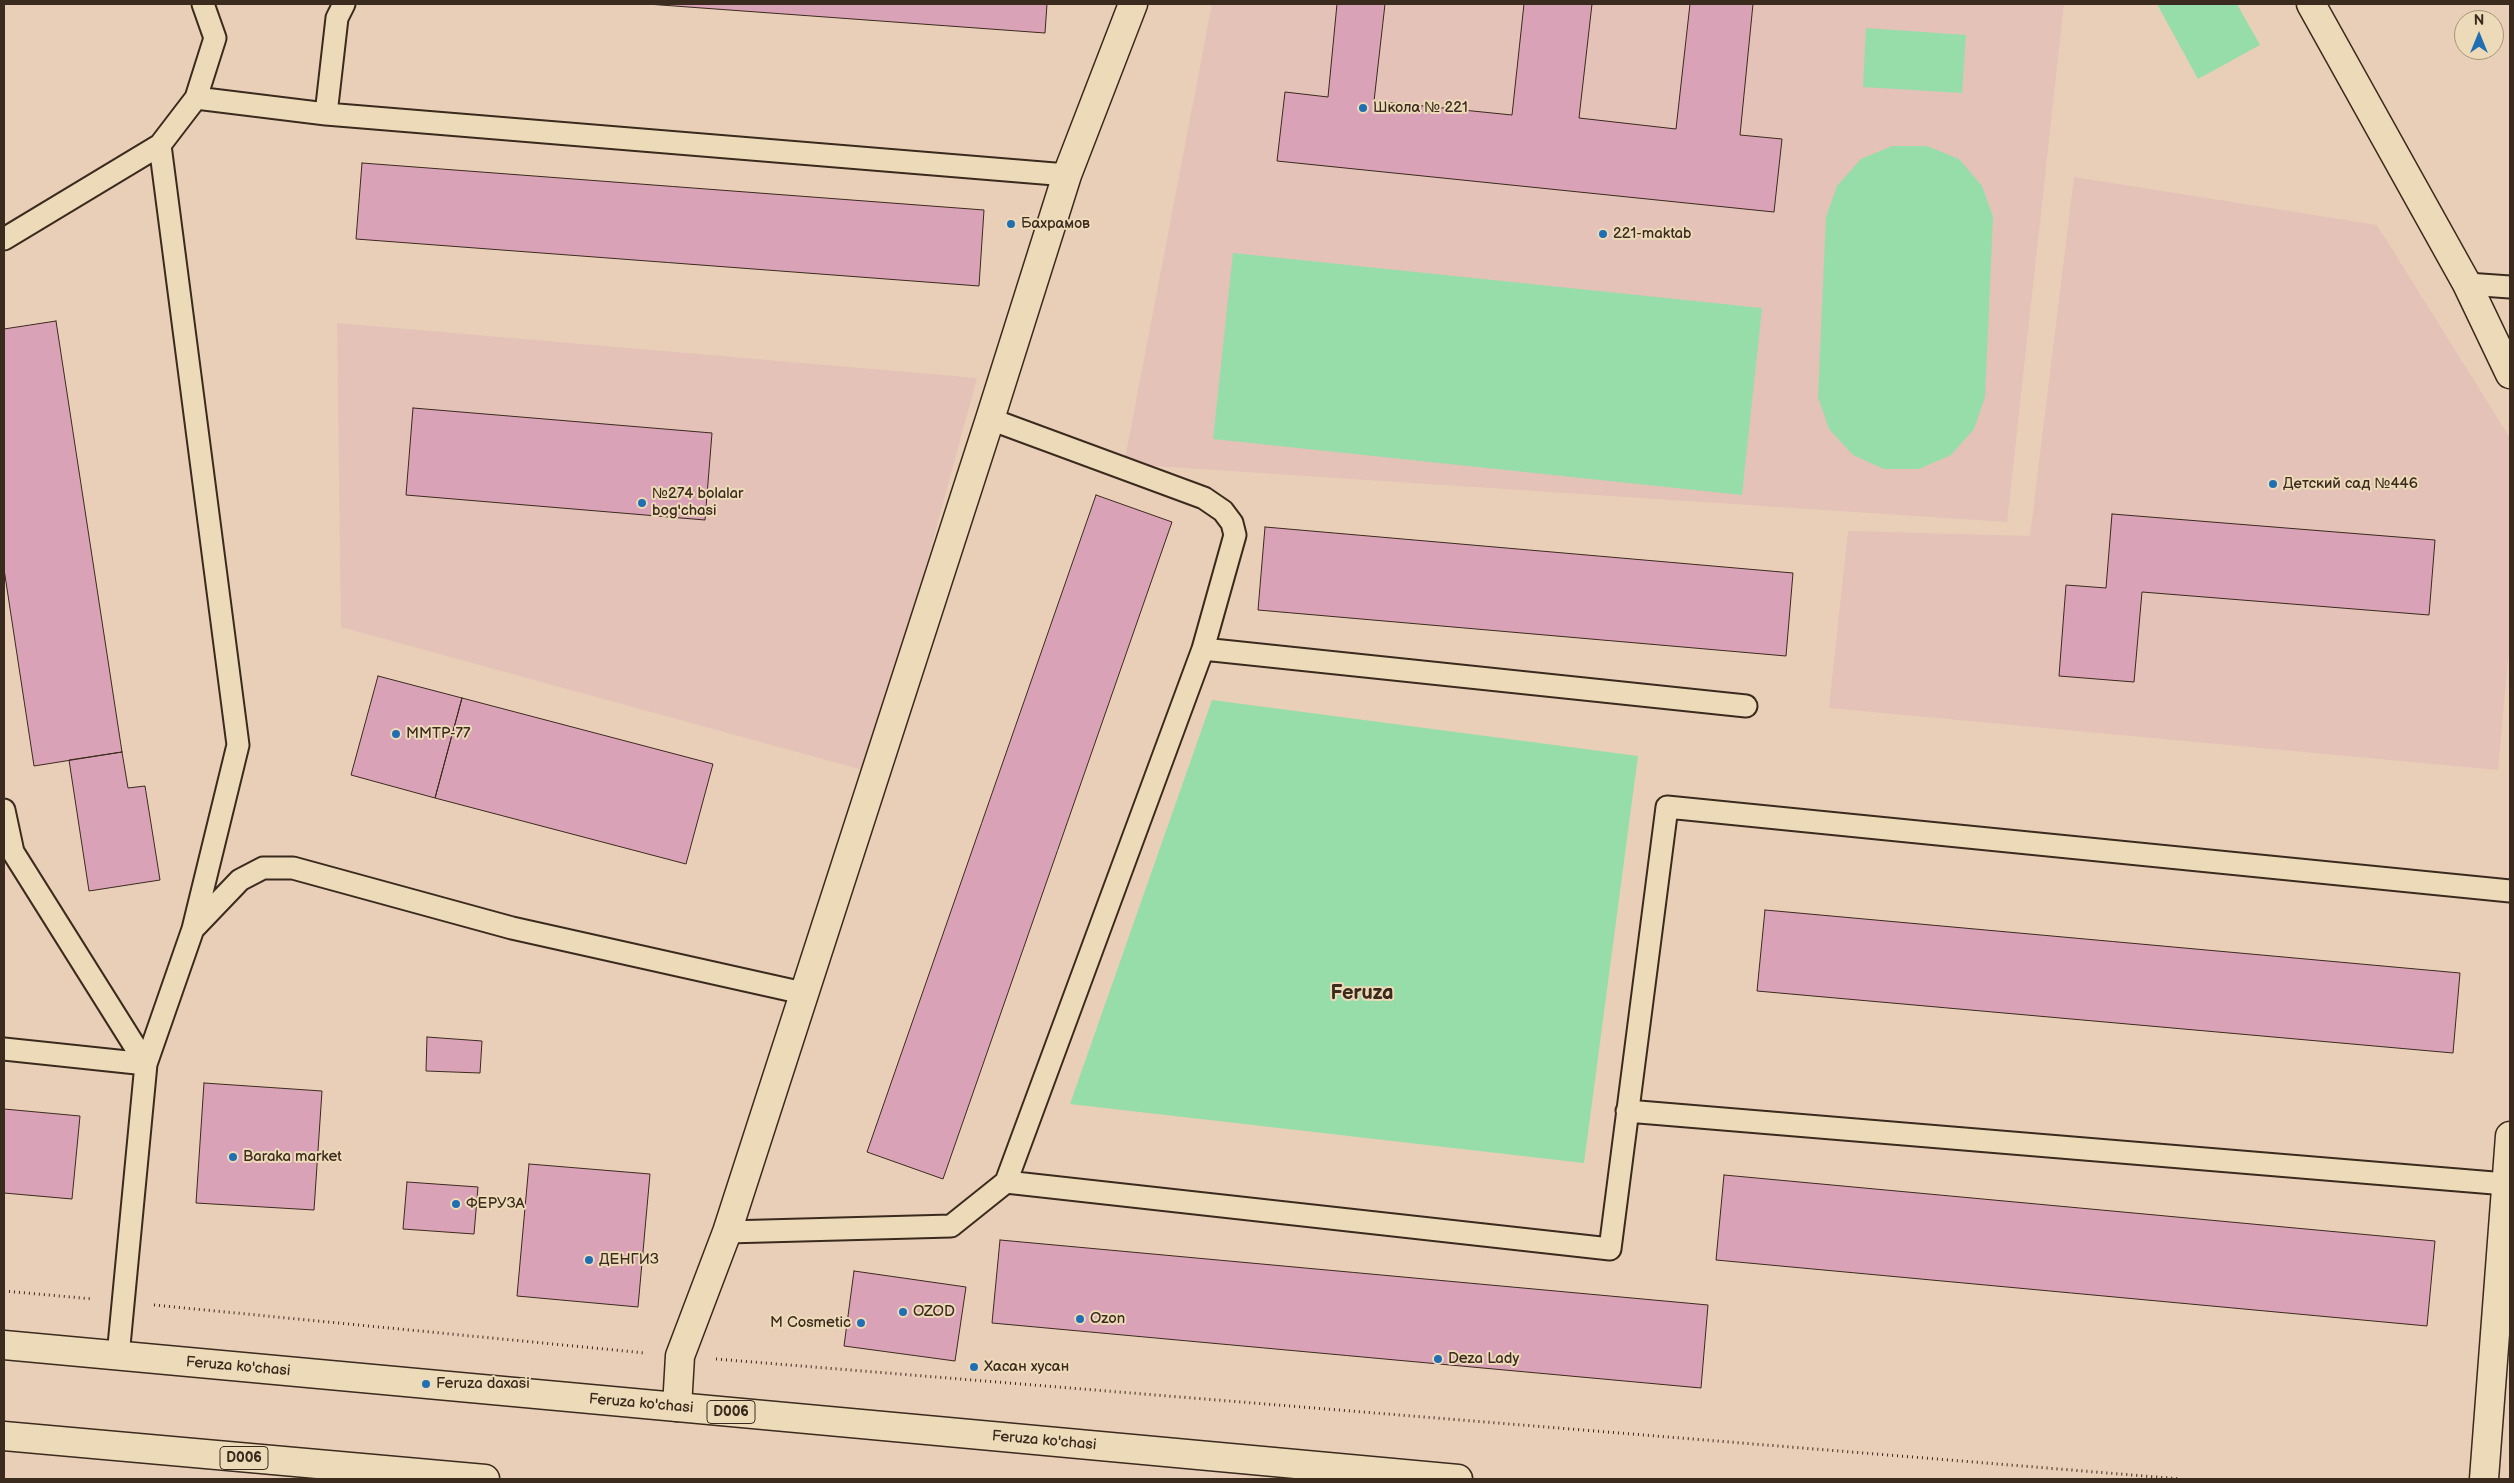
<!DOCTYPE html>
<meta charset="utf-8">
<style>
body{margin:0}
#map{position:relative;width:2514px;height:1483px;overflow:hidden;background:#e9cfb8;font-family:"Balsamiq Sans",sans-serif}
canvas{display:block}
.frame{position:absolute;inset:0;border:5px solid #3b2a1e;pointer-events:none}
.north{position:absolute;left:2454px;top:10px;width:50px;height:50px;box-sizing:border-box;background:#eddab8;border:1px solid #a6947a;border-radius:50%;rotate:0deg;font-size:14px;font-weight:700;line-height:20px;text-align:center;color:#3b2a1e}
.north::after{content:'';display:block;margin:auto;width:18px;height:22px;background:#1f6fb2;clip-path:polygon(50% 0,100% 100%,50% 72%,0 100%)}
</style>
<div id="map">
<canvas width="2514" height="1483"></canvas>
<div class="frame"></div>
<div class="north">N</div>
</div>
<script>
const g = document.querySelector('canvas').getContext('2d');
g.lineJoin = 'round';
function fill(path, color) {
  g.fillStyle = color;
  g.fill(path, 'evenodd');
}
function poly(rows) {
  const path = new Path2D();
  for (const r of rows) {
    path.moveTo(r[0], r[1]);
    for (let i = 2; i < r.length; i += 2) path.lineTo(r[i], r[i + 1]);
  }
  return path;
}
function strokePath(path, color, width, dash) {
  g.strokeStyle = color;
  g.lineWidth = width;
  g.lineCap = dash ? 'butt' : 'round';
  g.setLineDash(dash || []);
  g.stroke(path);
}
function label(font, color, halo, rows, align = 'center') {
  g.font = font + ' "Balsamiq Sans",sans-serif';
  g.lineWidth = 4;
  g.setLineDash([]);
  g.textBaseline = 'middle';
  g.strokeStyle = halo;
  g.fillStyle = color;
  for (const [text, x, y, turn = 0] of rows) {
    g.save();
    g.translate(x, y);
    g.rotate((+turn || 0) * Math.PI / 180);
    g.textAlign = isNaN(turn) ? turn : align;
    if (halo) g.strokeText(text, 0, 0);
    g.fillText(text, 0, 0);
    g.restore();
  }
}
fill(poly([
 [1212,4,2064,4,2007,522,1124,464],
 [2074,177,2377,225,2510,438,2510,639,2498,770,1829,708,1848,531,2030,536],
 [337,323,977,378,870,772,341,627]
]), '#e4c2b7');
fill(poly([
 [2157,4,2237,4,2260,45,2198,79],
 [1866,28,1966,35,1962,93,1863,87],
 [1892,146,1927,146,1959,159,1982,186,1993,217,1985,397,1974,429,1951,455,1919,469,1884,469,1853,455,1829,429,1818,397,1826,217,1837,186,1861,159],
 [1233,253,1762,308,1742,495,1213,439],
 [1212,700,1638,756,1584,1163,1070,1104]
]), '#97ddaa');
const building = poly([
 [647,4,1047,4,1045,33,647,4],
 [1337,4,1385,4,1374,101,1512,115,1524,4,1592,4,1579,118,1676,129,1690,4,1753,4,1740,135,1782,139,1774,212,1277,161,1285,92,1328,97,1337,4],
 [362,163,984,210,979,286,356,239,362,163],
 [56,321,122,752,34,766,4,569,4,329,56,321],
 [413,408,712,433,705,520,406,495,413,408],
 [1096,495,1172,522,943,1179,867,1152,1096,495],
 [2112,514,2435,540,2429,615,2142,592,2134,682,2059,676,2066,585,2106,588,2112,514],
 [1265,527,1793,573,1786,656,1258,610,1265,527],
 [378,676,462,698,435,798,351,775,378,676],
 [462,698,713,764,686,864,435,798,462,698],
 [122,752,128,788,145,786,160,880,89,891,69,760,122,752],
 [1765,910,2460,973,2453,1053,1757,991,1765,910],
 [427,1037,482,1041,480,1073,426,1071,427,1037],
 [204,1083,322,1091,314,1210,196,1203,204,1083],
 [4,1109,80,1116,72,1199,4,1193,4,1109],
 [529,1164,650,1174,638,1307,517,1296,529,1164],
 [1724,1175,2435,1241,2427,1326,1716,1260,1724,1175],
 [407,1182,478,1187,474,1234,403,1229,407,1182],
 [1000,1240,1708,1305,1701,1388,992,1323,1000,1240],
 [854,1271,966,1287,955,1361,844,1346,854,1271]
]);
fill(building, '#daa2b6');
strokePath(building, '#3b2a1e', 1);
const service = poly([
 [203,4,215,38,196,98,326,114,1067,175],
 [326,114,337,18,344,4],
 [4,239,160,145,196,98],
 [2467,284,2510,287],
 [990,419,1204,498,1223,511,1232,523,1235,535,1203,649],
 [4,810,13,852,146,1064,118,1356],
 [195,927,240,880,263,868,293,868,512,928,803,993],
 [4,1049,146,1064,193,929,238,745,160,145],
 [1627,1111,2506,1184],
 [1006,1182,1203,649,1746,706],
 [727,1232,951,1226,1006,1182,1610,1249,1667,807,2510,891]
]);
const minor = poly([
 [2311,4,2467,284,2510,374],
 [677,1407,680,1356,727,1232,990,419,1067,175,1133,4],
 [2484,1479,2510,1136]
]);
const primary = poly([
 [4,1345,1458,1479],
 [4,1436,485,1479]
]);
strokePath(service, '#3b2a1e', 25);
strokePath(minor, '#3b2a1e', 31);
strokePath(primary, '#3b2a1e', 31);
strokePath(poly([
 [4,1291,93,1299],
 [154,1305,645,1353],
 [716,1359,2181,1479]
]), '#3b2a1e', 3, [1, 4]);
strokePath(service, '#eddab8', 21);
strokePath(minor, '#eddab8', 28);
strokePath(primary, '#eddab8', 28);
for (const [x, y, r, color] of [
 [1363,108,5,"#1f6fb2"],
 [1011,224,5,"#1f6fb2"],
 [1603,234,5,"#1f6fb2"],
 [2273,484,5,"#1f6fb2"],
 [642,503,5,"#1f6fb2"],
 [396,734,5,"#1f6fb2"],
 [233,1157,5,"#1f6fb2"],
 [456,1204,5,"#1f6fb2"],
 [589,1260,5,"#1f6fb2"],
 [903,1312,5,"#1f6fb2"],
 [1080,1319,5,"#1f6fb2"],
 [861,1323,5,"#1f6fb2"],
 [1438,1359,5,"#1f6fb2"],
 [974,1367,5,"#1f6fb2"],
 [426,1384,5,"#1f6fb2"]
]) {
  const dot = new Path2D();
  dot.arc(x, y, r, 0, 2 * Math.PI);
  g.fillStyle = color;
  g.fill(dot);
  strokePath(dot, '#eddab8', 2);
}
for (const [x, y, w] of [
 [731,1412,48],
 [244,1458,48]
]) {
  const box = new Path2D();
  box.roundRect(x - w / 2, y - 11.5, w, 23, 4);
  g.fillStyle = '#eddab8';
  g.fill(box);
  strokePath(box, '#3b2a1e', 1);
}
label('bold 14px', '#3b2a1e', null, [
 ["D006",731,1412],
 ["D006",244,1458]
]);
label('15px', '#3b2a1e', '#eddab8', [
 ["Школа № 221",1373,108],
 ["Бахрамов",1021,224],
 ["221-maktab",1613,234],
 ["Детский сад №446",2283,484],
 ["№274 bolalar",652,494],
 ["bog'chasi",652,511],
 ["MMTP-77",406,734],
 ["Baraka market",243,1157],
 ["ФЕРУЗА",466,1204],
 ["ДЕНГИЗ",599,1260],
 ["OZOD",913,1312],
 ["Ozon",1090,1319],
 ["M Cosmetic",851,1323,"right"],
 ["Deza Lady",1448,1359],
 ["Хасан хусан",984,1367],
 ["Feruza daxasi",436,1384]
], 'left');
label('15px', '#3b2a1e', '#eddab8', [
 ["Feruza ko'chasi",238,1367,5],
 ["Feruza ko'chasi",641,1404,5],
 ["Feruza ko'chasi",1044,1441,5]
]);
label('bold 20px', '#3b2a1e', '#eddab8', [
 ["Feruza",1362,994]
]);
</script>
